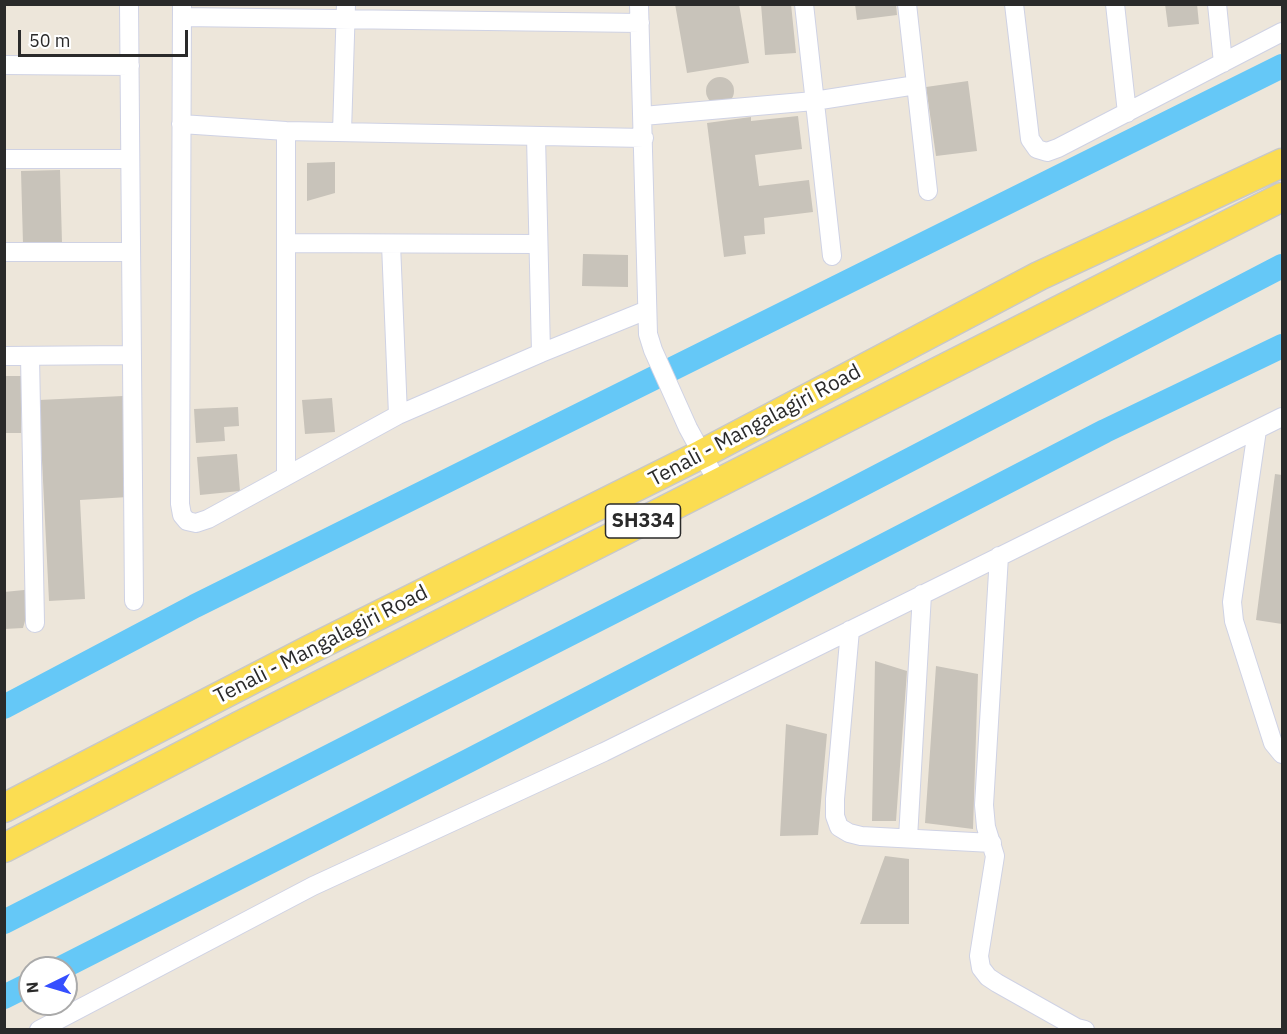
<!DOCTYPE html>
<style>
body{margin:0}
#map{position:relative;width:1287px;height:1034px;overflow:hidden;background:#ede6da;font-family:"IBM Plex Sans",sans-serif}
canvas{display:block}
.frame{position:absolute;inset:0;border:6px solid #2a2a2a;pointer-events:none}
.north{position:absolute;left:18px;top:956px;width:60px;height:60px;box-sizing:border-box;background:#fff;border:2px solid #aaa;border-radius:50%;rotate:265deg;font-size:16px;font-weight:700;line-height:24px;text-align:center;color:#2a2a2a}
.north::after{content:'';display:block;margin:auto;width:21px;height:27px;background:#354fff;clip-path:polygon(50% 0,100% 100%,50% 72%,0 100%)}
.scale{position:absolute;left:18px;top:30px;width:170px;height:27px;box-sizing:border-box;border:3px solid #2a2a2a;border-top:0;padding-left:8px;font-size:18px;line-height:21px;white-space:nowrap;color:#2a2a2a;-webkit-text-stroke:4px #fff;paint-order:stroke}
</style>
<div id="map">
<canvas width="1287" height="1034"></canvas>
<div class="frame"></div>
<div class="north">N</div>
<div class="scale">50 m</div>
</div>
<script>
const g = document.querySelector('canvas').getContext('2d');
g.lineJoin = 'round';
function poly(rows) {
  const path = new Path2D();
  for (const r of rows) {
    if (r.length === 3) {
      path.moveTo(r[0] + r[2], r[1]);
      path.arc(r[0], r[1], r[2], 0, 2 * Math.PI);
      continue;
    }
    path.moveTo(r[0], r[1]);
    for (let i = 2; i < r.length; i += 2) path.lineTo(r[i], r[i + 1]);
  }
  return path;
}
function strokePath(path, color, width, dash) {
  g.strokeStyle = color;
  g.lineWidth = width;
  g.lineCap = dash ? 'butt' : 'round';
  g.setLineDash(dash || []);
  g.stroke(path);
}
function fill(path, color) {
  g.fillStyle = color;
  g.fill(path, 'evenodd');
}
function label(font, color, halo, rows, align = 'center') {
  g.font = font + ' "IBM Plex Sans",sans-serif';
  g.lineWidth = 6;
  g.setLineDash([]);
  g.textBaseline = 'middle';
  g.strokeStyle = halo;
  g.fillStyle = color;
  for (const [text, x, y, turn = 0] of rows) {
    g.save();
    g.translate(x, y);
    g.rotate((+turn || 0) * Math.PI / 180);
    g.textAlign = isNaN(turn) ? turn : align;
    if (halo) g.strokeText(text, 0, 0);
    g.fillText(text, 0, 0);
    g.restore();
  }
}
strokePath(poly([
 [4,707,195,606,1282,66],
 [4,922,821,506,1282,266],
 [61,968,468,761,1105,431,1282,346],
 [4,997,30,984]
]), '#65c8f7', 24);
fill(poly([
 [675,4,739,4,749,63,687,73],
 [761,4,791,4,796,53,765,55],
 [855,4,896,4,897,15,857,20],
 [1165,4,1197,4,1199,24,1168,27],
 [720,91,14],
 [968,81,977,151,936,156,926,87],
 [798,116,802,149,755,155,759,186,809,180,813,212,764,218,765,234,744,236,746,254,724,257,707,123,751,117,751,121],
 [335,162,335,193,307,201,307,163],
 [60,170,62,243,23,244,21,171],
 [583,254,628,255,628,287,582,286],
 [4,376,21,376,21,433,4,433],
 [123,396,128,497,80,500,85,599,49,601,39,400],
 [332,398,335,432,305,434,302,400],
 [238,407,239,426,224,427,225,441,196,443,194,409],
 [237,454,240,491,200,495,197,457],
 [1275,474,1282,475,1282,624,1256,620],
 [34,589,23,628,4,629,4,592],
 [875,661,907,671,896,821,872,821],
 [936,666,978,674,973,829,925,823],
 [786,724,827,734,818,835,780,836],
 [885,856,909,859,909,924,860,924]
]), '#c8c3ba');
const minor = poly([
 [129,4,134,601],
 [182,4,180,504,182,515,187,521,196,523,208,519,398,415,541,353,647,310],
 [639,4,648,334,653,350,688,428,718,483],
 [804,4,832,256],
 [907,4,928,191],
 [1014,4,1030,139,1037,149,1047,152,1058,148,1282,32],
 [1115,4,1127,113],
 [1217,4,1223,63],
 [182,17,640,23],
 [4,65,130,66],
 [643,116,814,101,916,85],
 [181,124,286,131,644,138],
 [342,132,346,4],
 [536,136,541,353],
 [4,159,130,159],
 [286,243,538,244],
 [391,244,398,415],
 [4,252,131,252],
 [4,356,132,355],
 [30,356,35,623],
 [1257,430,1232,602,1234,621,1273,743,1282,754],
 [286,475,286,131],
 [999,556,984,805,986,827,995,856,979,956,981,968,988,977,997,983,1077,1028,1085,1030],
 [850,630,835,799,835,816,839,827,849,833,861,836,992,843],
 [908,838,922,594],
 [39,1030,313,886,604,752,1282,417]
]);
const primary = poly([
 [4,808,311,649,702,454,1039,276,1282,163],
 [4,848,239,726,1282,197]
]);
strokePath(minor, '#cfd2e4', 20);
strokePath(primary, '#c8c8c8', 31);
strokePath(minor, '#fff', 18);
strokePath(primary, '#fbdd52', 28);
for (const [x, y, w] of [
 [643,521,75]
]) {
  const box = new Path2D();
  box.roundRect(x - w / 2, y - 17, w, 34, 4.5);
  g.fillStyle = '#fff';
  g.fill(box);
  strokePath(box, '#2a2a2a', 1.5);
}
label('bold 20px', '#2a2a2a', null, [
 ["SH334",643,521]
]);
label('21px', '#2a2a2a', '#fff', [
 ["Tenali - Mangalagiri Road",755,426,-28],
 ["Tenali - Mangalagiri Road",321,645,-27]
]);
</script>
